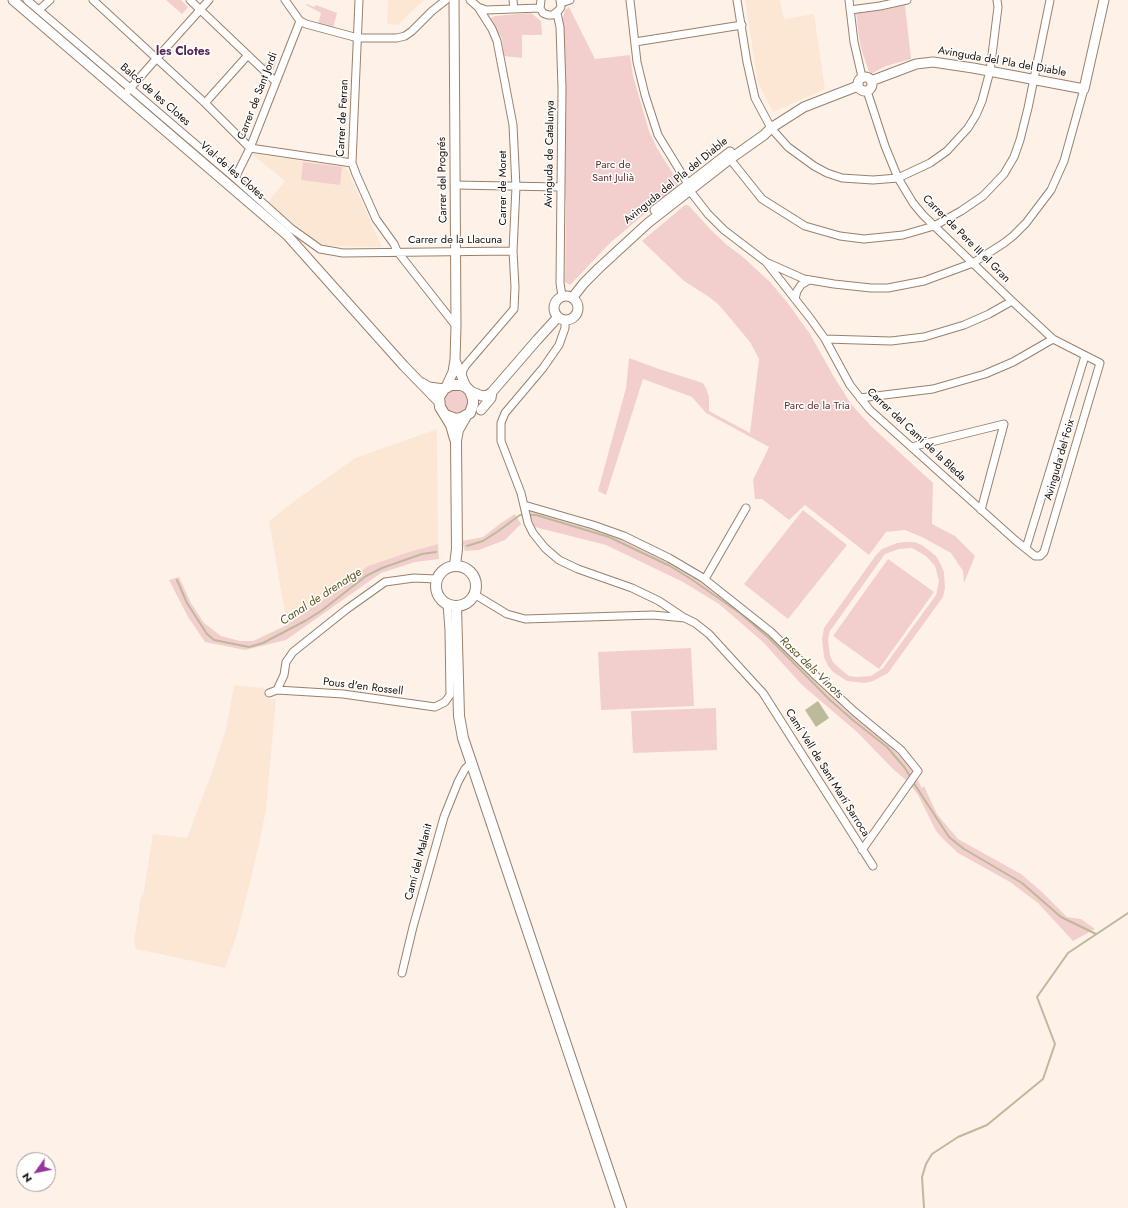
<!DOCTYPE html>
<meta charset="utf-8">
<style>
body{margin:0}
#map{position:relative;width:1128px;height:1208px;overflow:hidden;background:#fef2e8;font-family:Jost,sans-serif}
canvas{display:block}
.north{position:absolute;left:16px;top:1152px;width:40px;height:40px;box-sizing:border-box;background:#fff;border:1px solid #a29e9b;border-radius:50%;rotate:237deg;font-size:11px;font-weight:700;line-height:16px;text-align:center;color:#160c05}
.north::after{content:'';display:block;margin:auto;width:14px;height:18px;background:#96359c;clip-path:polygon(50% 0,100% 100%,50% 72%,0 100%)}
</style>
<div id="map">
<canvas width="1128" height="1208"></canvas>
<div class="north">N</div>
</div>
<script>
const g = document.querySelector('canvas').getContext('2d');
g.lineJoin = 'round';
function fill(path, color) {
  g.fillStyle = color;
  g.fill(path, 'evenodd');
}
function poly(rows) {
  const path = new Path2D();
  for (const r of rows) {
    if (r.length === 3) {
      path.moveTo(r[0] + r[2], r[1]);
      path.arc(r[0], r[1], r[2], 0, 2 * Math.PI);
      continue;
    }
    path.moveTo(r[0], r[1]);
    for (let i = 2; i < r.length; i += 2) path.lineTo(r[i], r[i + 1]);
  }
  return path;
}
function strokePath(path, color, width, dash) {
  g.strokeStyle = color;
  g.lineWidth = width;
  g.lineCap = dash ? 'butt' : 'round';
  g.setLineDash(dash || []);
  g.stroke(path);
}
function label(font, color, halo, rows, align = 'center') {
  g.font = font + ' Jost,sans-serif';
  g.lineWidth = 3;
  g.setLineDash([]);
  g.textBaseline = 'middle';
  g.strokeStyle = halo;
  g.fillStyle = color;
  for (const [text, x, y, turn = 0] of rows) {
    g.save();
    g.translate(x, y);
    g.rotate((+turn || 0) * Math.PI / 180);
    g.textAlign = isNaN(turn) ? turn : align;
    if (halo) g.strokeText(text, 0, 0);
    g.fillText(text, 0, 0);
    g.restore();
  }
}
fill(poly([
 [388,0,424,0,398,25,387,24],
 [745,0,780,0,784,19,814,14,825,89,773,112,758,83],
 [254,154,346,167,382,247,327,246,314,240,267,203,285,181,253,155],
 [437,429,438,544,409,552,368,566,330,595,287,625,269,521,293,502,355,458],
 [234,685,264,688,269,699,276,699,266,809,259,845,237,935,225,968,136,949,134,942,141,895,143,896,153,834,187,838,214,766,226,729]
]), '#fce7d5');
fill(poly([
 [166,0,181,0,188,7,182,14],
 [307,4,314,7,316,5,337,13,333,28,318,24,321,13,306,5],
 [905,5,911,59,886,66,871,74,869,72,861,48,859,37,856,13,884,10],
 [569,7,595,59,630,55,633,76,649,131,657,148,677,180,678,186,611,242,570,285,565,282,566,207,564,176,566,87,563,18,565,10],
 [531,13,541,21,542,35,522,35,522,58,504,56,502,38,489,19,495,16],
 [276,61,274,69,270,71,262,64],
 [303,162,342,167,340,185,301,180],
 [685,205,688,205,691,208,711,230,727,245,743,257,770,282,787,302,810,334,834,377,851,404,872,427,933,483,932,524,955,536,975,556,964,583,963,571,951,553,922,537,905,530,886,532,869,555,805,505,789,520,762,499,755,499,753,480,769,447,706,413,692,397,643,379,606,495,598,491,626,388,629,358,659,369,703,383,706,388,709,397,709,411,750,433,759,359,750,342,719,305,709,297,684,281,642,241],
 [452,387,466,391,470,400,467,409,456,415,445,410,442,397],
 [803,510,847,545,788,619,744,584],
 [530,511,611,534,667,561,710,587,755,621,855,715,908,763,922,788,924,786,937,814,958,839,1021,874,1042,892,1067,917,1081,919,1095,929,1073,941,1038,903,1010,882,958,853,945,841,936,831,918,795,907,781,893,769,857,732,802,685,763,642,719,604,683,582,606,545,535,527,531,518],
 [515,514,521,524,505,540,479,550,465,551,462,541,483,537,501,523],
 [905,542,914,542,922,545,936,556,940,563,944,572,945,588,943,597,888,673,873,681,865,683,847,681,833,672,828,666,824,657,822,639,824,628,876,555,882,549,897,543],
 [912,548,926,556,935,566,939,581,936,595,883,668,871,676,857,677,849,676,838,667,833,662,830,655,828,639,830,631,885,554,899,549],
 [438,544,439,559,415,562,381,573,286,640,245,650,205,642,188,617,169,580,179,577,191,603,204,623,221,636,240,641,253,641,287,625,330,595,368,566,409,552],
 [888,559,934,592,879,669,833,636],
 [691,648,694,706,601,710,598,652],
 [716,708,717,750,633,753,631,711]
]), '#f2cfcd');
fill(poly([
 [818,701,829,718,816,727,805,710]
]), '#bdb99b');
strokePath(poly([
 [467,546,483,541,497,532,520,515,536,515,609,537,670,566,691,579,740,613,770,639,830,700,854,721,887,747,905,768,911,778],
 [177,580,187,603,207,634,214,640,249,647,263,643,305,621,321,611,366,576,382,568,422,554,436,552],
 [913,782,949,837,964,849,1022,883,1061,917,1096,934],
 [924,1208,922,1177,926,1164,932,1154,958,1137,987,1125,1043,1079,1055,1044,1037,997,1068,953,1128,913]
]), '#bdb99b', 2);
const minor = poly([
 [27,0,235,178,292,229,320,249,343,253,513,251],
 [93,0,205,103,250,148,352,163],
 [190,0,275,81],
 [285,0,300,21,306,24,358,38,397,38,405,36,412,31,432,11,446,0],
 [359,0,352,163,356,174,376,219,394,244,397,251,456,326],
 [470,0,478,7,486,10,540,8],
 [513,0,514,9],
 [541,0,540,8,543,13,548,15,553,15,559,10,561,7,560,0],
 [630,0,637,62,645,95,658,135,688,184],
 [737,0,747,62,755,98,771,128,788,147,814,166,827,173,842,178,873,180,898,178,930,163,947,151,968,128,976,115,982,101,990,71,998,7,997,0],
 [849,0,854,42,862,77],
 [561,3,570,0],
 [39,10,50,0],
 [850,10,880,6,907,0],
 [557,13,560,27,562,88,560,283,562,296],
 [635,42,742,25],
 [128,91,156,59,209,0],
 [205,103,248,55],
 [730,159,762,199,805,226,840,236,864,239,903,235,934,226,961,211,983,196,1004,174,1014,157,1020,140,1028,108,1050,0],
 [235,178,250,148,300,21],
 [455,185,560,187],
 [690,191,708,214,724,230,766,262,810,318,825,339,850,385,870,410,1015,540,1035,556,1040,556,1044,552,1100,363,1053,339,1012,301,923,215,913,203,898,178,885,146,867,91],
 [768,263,804,279,834,284,871,288,888,288,924,281,973,263,1004,243,1013,236,1026,223,1051,190,1064,161,1084,89],
 [795,299,797,291,801,285,809,280],
 [565,320,565,328,559,345,543,368,505,413,501,423,501,441,521,493,528,523,533,533,545,548,559,560,578,569,632,588,659,601,683,617],
 [825,339,891,341,924,337,964,325,989,314,1012,301],
 [462,377,463,370,466,365,514,309,515,287,513,251,516,187,513,125,497,41,492,29,478,7],
 [860,398,933,389,985,374,1013,362,1053,339],
 [911,447,1004,424,981,510],
 [524,505,593,525,624,536,669,558,703,578,771,632,817,677,855,712,901,750,918,771,862,850],
 [1026,548,1085,356],
 [705,579,746,508],
 [474,594,507,614,525,619,653,615,685,618,695,623,709,634,763,693,873,866],
 [277,690,284,675,286,662,293,652,347,609,385,582,414,578,436,579],
 [269,693,277,690,343,694,435,707,445,702,450,695,449,630,447,604],
 [402,973,413,927,444,817,458,782,465,769,471,763]
]);
const tertiary = poly([
 [13,0,287,235,404,366,439,402],
 [865,84,7],
 [871,81,916,64,933,62,973,68,1084,89,1104,0],
 [655,210,730,152],
 [566,308,12],
 [573,297,584,283,599,268,648,223,730,159,764,135,771,128,804,107,858,86],
 [455,360,466,387],
 [422,383,429,387,444,389],
 [446,387,453,372,455,360,456,326,454,0],
 [470,391,482,396,488,395,492,392],
 [481,410,491,398,492,392,537,340,558,317]
]);
const secondary = poly([
 [445,415,456,419,461,418,470,413,473,404,473,399,470,391,466,387,461,385,451,385,444,389,439,397,440,407,451,425,455,439],
 [455,565,457,549,456,441,458,430,466,416],
 [456,586,20],
 [456,606,459,716,463,738,621,1208]
]);
strokePath(minor, '#9a806b', 9);
strokePath(tertiary, '#9a806b', 11);
strokePath(secondary, '#9a806b', 12);
strokePath(minor, '#fff', 7);
strokePath(tertiary, '#fff', 9);
strokePath(secondary, '#fff', 10);
label('11px', '#160c05', '#fff', [
 ["Avinguda del Pla del Diable",1002,62,10],
 ["Balcó de les Clotes",155,95,41],
 ["Carrer de Sant Jordi",258,96,-69],
 ["Carrer de Ferran",343,118,-87],
 ["Avinguda de Catalunya",550,154,-89],
 ["Vial de les Clotes",232,171,41],
 ["Carrer del Progrés",443,180,-91],
 ["Avinguda del Pla del Diable",676,181,-39],
 ["Carrer de Moret",503,188,-90],
 ["Carrer de Pere III el Gran",966,239,45],
 ["Carrer de la Llacuna",455,240],
 ["Carrer del Camí de la Bleda",916,435,43],
 ["Avinguda del Foix",1060,460,-74],
 ["Pous d'en Rossell",363,687,7],
 ["Camí Vell de Sant Martí Sarroca",827,773,58],
 ["Camí del Malanit",419,862,-75]
]);
label('11px', '#602f2e', '#fff', [
 ["Parc de",613,165],
 ["Sant Julià",613,178],
 ["Parc de la Tria",817,406]
]);
label('bold 12px', '#562658', '#fff', [
 ["les Clotes",183,52]
]);
label('italic 12px', '#5e5623', '#fff', [
 ["Canal de drenatge",321,597,-33],
 ["Rasa dels Vinots",811,668,44]
]);
</script>
